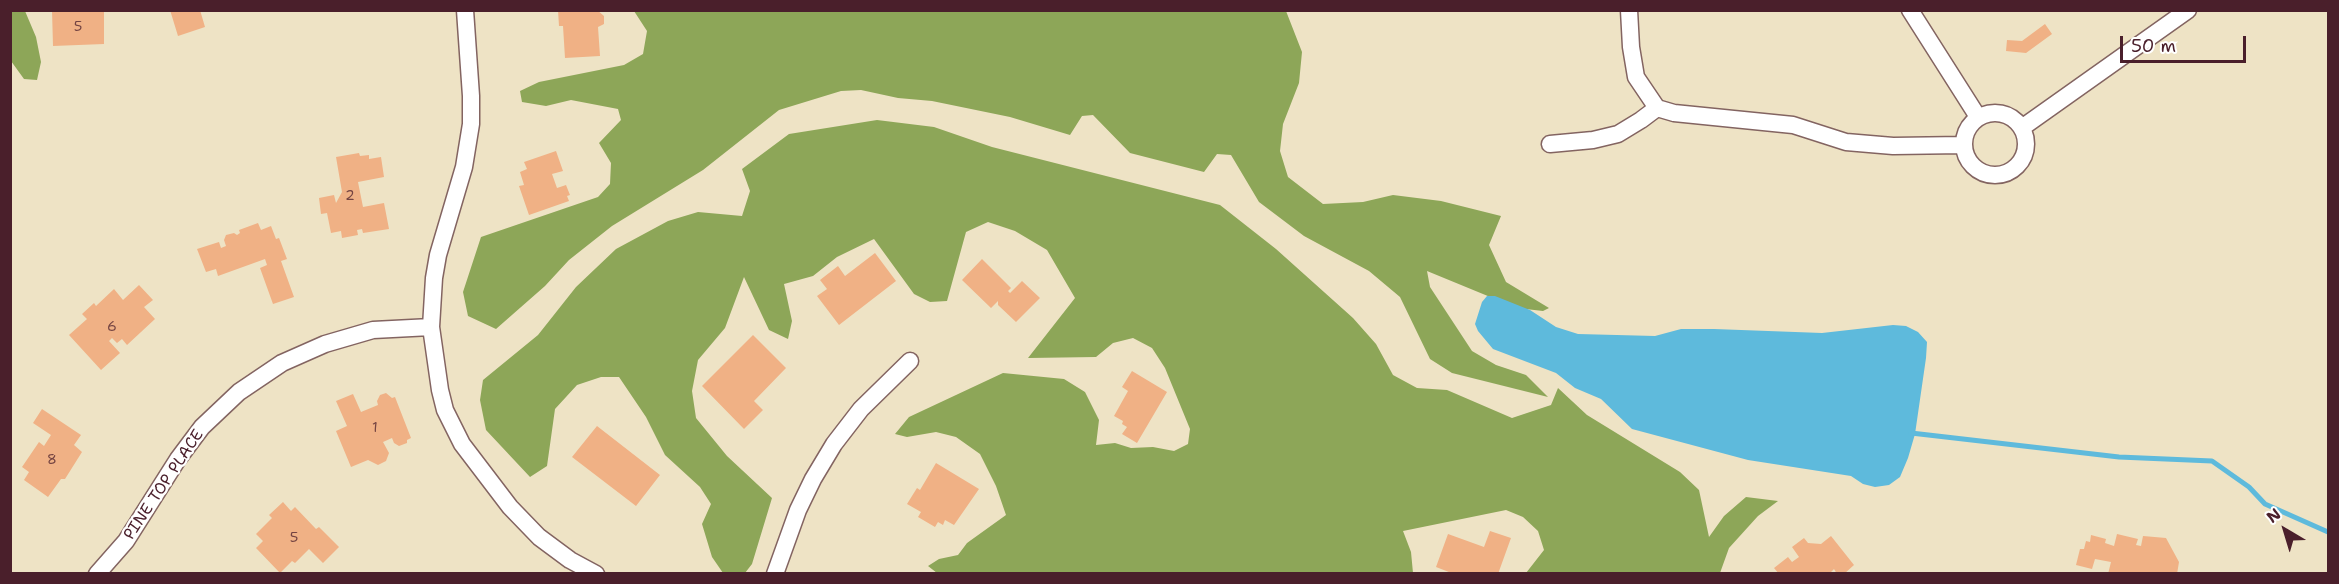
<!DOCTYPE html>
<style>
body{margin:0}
#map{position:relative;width:2339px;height:584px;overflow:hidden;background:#eee3c5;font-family:"Shantell Sans",sans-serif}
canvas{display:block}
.frame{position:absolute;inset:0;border:12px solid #4a1f2b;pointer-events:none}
.north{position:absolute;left:2255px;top:500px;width:60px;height:60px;-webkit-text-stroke:4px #fff;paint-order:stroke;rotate:322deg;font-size:16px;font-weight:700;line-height:24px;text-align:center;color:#4a1f2b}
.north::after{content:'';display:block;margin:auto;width:21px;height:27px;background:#4a1f2b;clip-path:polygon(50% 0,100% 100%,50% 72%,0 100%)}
.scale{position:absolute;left:2120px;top:36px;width:126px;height:27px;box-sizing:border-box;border:3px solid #4a1f2b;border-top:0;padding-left:8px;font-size:18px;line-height:21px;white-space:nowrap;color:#4a1f2b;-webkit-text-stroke:4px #fff;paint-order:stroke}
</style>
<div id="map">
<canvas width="2339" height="584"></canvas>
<div class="frame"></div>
<div class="north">N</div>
<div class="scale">50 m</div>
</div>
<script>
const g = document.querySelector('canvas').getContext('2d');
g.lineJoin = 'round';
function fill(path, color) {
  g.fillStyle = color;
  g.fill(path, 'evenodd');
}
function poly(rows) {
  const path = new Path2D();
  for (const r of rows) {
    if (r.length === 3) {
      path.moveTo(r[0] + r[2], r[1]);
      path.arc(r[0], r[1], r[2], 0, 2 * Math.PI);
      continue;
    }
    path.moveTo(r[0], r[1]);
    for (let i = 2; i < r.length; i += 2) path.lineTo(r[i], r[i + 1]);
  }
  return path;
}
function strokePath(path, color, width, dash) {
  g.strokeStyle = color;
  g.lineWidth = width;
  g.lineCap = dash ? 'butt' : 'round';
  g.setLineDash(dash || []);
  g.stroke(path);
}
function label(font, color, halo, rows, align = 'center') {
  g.font = font + ' "Shantell Sans",sans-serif';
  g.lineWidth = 4.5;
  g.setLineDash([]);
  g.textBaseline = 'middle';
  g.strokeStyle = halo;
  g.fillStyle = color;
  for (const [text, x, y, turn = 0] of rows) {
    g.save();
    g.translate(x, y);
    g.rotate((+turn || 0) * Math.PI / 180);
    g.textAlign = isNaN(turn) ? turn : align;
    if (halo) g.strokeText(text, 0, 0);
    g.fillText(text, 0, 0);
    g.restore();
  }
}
fill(poly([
 [10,11,25,11,36,37,41,62,37,80,24,79,11,61],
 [634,11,1286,11,1302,52,1299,83,1283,124,1280,151,1288,177,1323,204,1363,202,1393,195,1441,201,1501,216,1489,245,1506,282,1549,308,1543,311,1517,308,1427,271,1430,287,1472,351,1496,365,1526,375,1548,397,1452,373,1430,359,1400,297,1369,271,1304,236,1259,202,1231,155,1217,154,1204,172,1130,153,1093,115,1082,116,1070,135,1010,117,932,101,898,98,861,90,841,91,779,110,703,170,612,226,569,260,545,286,496,329,468,316,463,292,481,237,598,197,610,184,611,163,599,143,621,120,618,109,571,100,546,106,522,102,520,91,539,82,624,65,643,54,647,31],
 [877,120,934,127,992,147,1220,205,1276,249,1353,318,1376,344,1393,375,1417,388,1447,390,1512,418,1551,405,1558,388,1587,415,1680,472,1699,490,1709,537,1724,516,1746,497,1778,501,1758,516,1729,548,1720,573,1526,573,1544,550,1538,531,1523,517,1506,510,1403,531,1411,552,1413,573,937,573,928,566,939,559,958,555,967,543,1006,515,996,486,980,454,956,437,936,432,907,437,895,434,909,417,1003,373,1064,379,1085,392,1099,420,1096,445,1115,443,1131,448,1153,447,1174,451,1188,444,1190,429,1165,368,1152,348,1133,338,1113,343,1096,357,1028,358,1075,298,1047,250,1015,231,988,222,966,232,947,301,930,302,914,294,874,239,837,257,813,276,784,284,792,321,788,339,769,330,744,277,725,328,698,360,692,391,696,418,727,456,772,498,752,564,745,573,723,573,712,557,702,524,711,504,700,487,665,455,646,417,619,377,601,377,577,385,555,409,547,466,530,477,486,430,480,400,483,380,538,335,576,287,616,249,668,221,698,212,742,216,750,191,742,169,789,134]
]), '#8da658');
fill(poly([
 [1487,296,1495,296,1530,310,1556,327,1578,334,1655,336,1681,329,1714,329,1822,333,1893,325,1906,326,1918,332,1927,342,1926,358,1915,434,1908,458,1900,477,1889,485,1875,487,1863,484,1851,476,1748,460,1632,429,1601,399,1575,388,1556,373,1493,349,1478,331,1475,324,1482,302]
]), '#5ebadc');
strokePath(poly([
 [1911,433,2119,457,2212,461,2249,487,2265,504,2328,532]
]), '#5ebadc', 5);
fill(poly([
 [52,10,104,10,104,44,53,46],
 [170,10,200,10,205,27,178,36],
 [558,10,597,10,604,16,604,24,598,27,600,56,565,58,563,26,559,26],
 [2045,24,2052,34,2026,53,2006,51,2007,40,2022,41],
 [556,151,563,171,552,174,557,188,566,185,570,195,567,196,569,201,529,215,519,186,524,185,520,172,527,169,524,162],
 [359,153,360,156,369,155,369,159,381,157,384,177,358,182,363,207,384,203,389,229,363,233,362,229,357,230,358,235,342,238,341,231,331,233,327,213,321,214,319,198,334,195,336,203,342,192,336,157],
 [258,223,261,230,271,226,276,239,279,238,287,259,281,261,294,297,273,304,260,268,267,265,265,259,218,276,216,269,206,272,197,249,219,242,221,248,226,246,224,240,226,235,234,233,237,235,240,233,239,230],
 [875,253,896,281,839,325,817,296,827,289,820,280,838,266,845,276],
 [982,259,1011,288,1008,291,1010,293,1022,281,1040,298,1016,322,998,305,998,301,991,308,962,280],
 [139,285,153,300,144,307,155,319,127,345,122,339,117,343,112,338,109,341,120,353,101,370,69,335,87,319,82,314,94,303,96,306,114,289,123,300],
 [753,335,786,368,754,401,763,410,744,429,702,386],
 [1132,371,1167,392,1137,443,1122,434,1127,427,1122,424,1123,421,1114,416,1128,391,1122,387],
 [386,393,392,398,395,397,411,438,407,440,407,443,399,446,394,443,392,438,383,442,389,453,386,461,378,465,368,460,351,467,336,431,347,426,336,401,353,394,361,412,378,405,377,401,380,395],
 [42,409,81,435,74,445,82,452,65,479,61,479,48,497,24,480,29,472,22,467,39,442,44,446,51,435,33,423],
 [597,426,660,475,636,506,572,457],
 [936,463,979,489,954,525,945,520,943,525,938,522,935,527,918,517,921,512,907,504,917,488,920,490],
 [283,502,291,511,295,507,316,529,319,527,339,547,323,563,309,549,295,563,292,561,280,573,256,548,263,541,256,534,272,518,269,515],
 [1490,531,1511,538,1498,574,1454,574,1436,567,1448,534,1484,547],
 [2117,534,2138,539,2136,545,2141,546,2143,536,2166,538,2179,562,2177,574,2131,572,2131,574,2108,574,2111,562,2095,559,2092,569,2076,565,2080,549,2084,549,2086,541,2090,542,2091,535,2106,539,2105,543,2114,546],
 [1831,536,1854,565,1844,574,1837,574,1834,569,1829,574,1779,574,1774,568,1788,557,1792,562,1799,557,1792,547,1804,538,1808,543,1821,544]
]), '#f0b185');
const minor = poly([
 [465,10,471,96,471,124,464,167,438,255,434,278,431,327,440,390,445,410,462,444,510,507,539,537,570,560,596,574],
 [1629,10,1631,47,1636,77,1657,108,1674,113,1793,125,1846,142,1893,146,1963,145],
 [1910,10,1978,117],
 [1995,144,31],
 [2023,127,2188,10],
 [1550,144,1593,140,1618,134,1641,120,1657,108],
 [97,574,126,541,178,459,202,427,239,392,282,363,325,344,373,330,431,327],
 [775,574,798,510,813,479,834,444,861,409,910,361]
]);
strokePath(minor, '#836461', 19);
strokePath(minor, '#fff', 16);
label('14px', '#744442', null, [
 ["5",78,27],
 ["2",350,196],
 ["6",112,327],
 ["1",375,428],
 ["8",52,460],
 ["5",294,538]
]);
label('16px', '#4a1f2b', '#fff', [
 ["PINE TOP PLACE",164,485,-56]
]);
</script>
